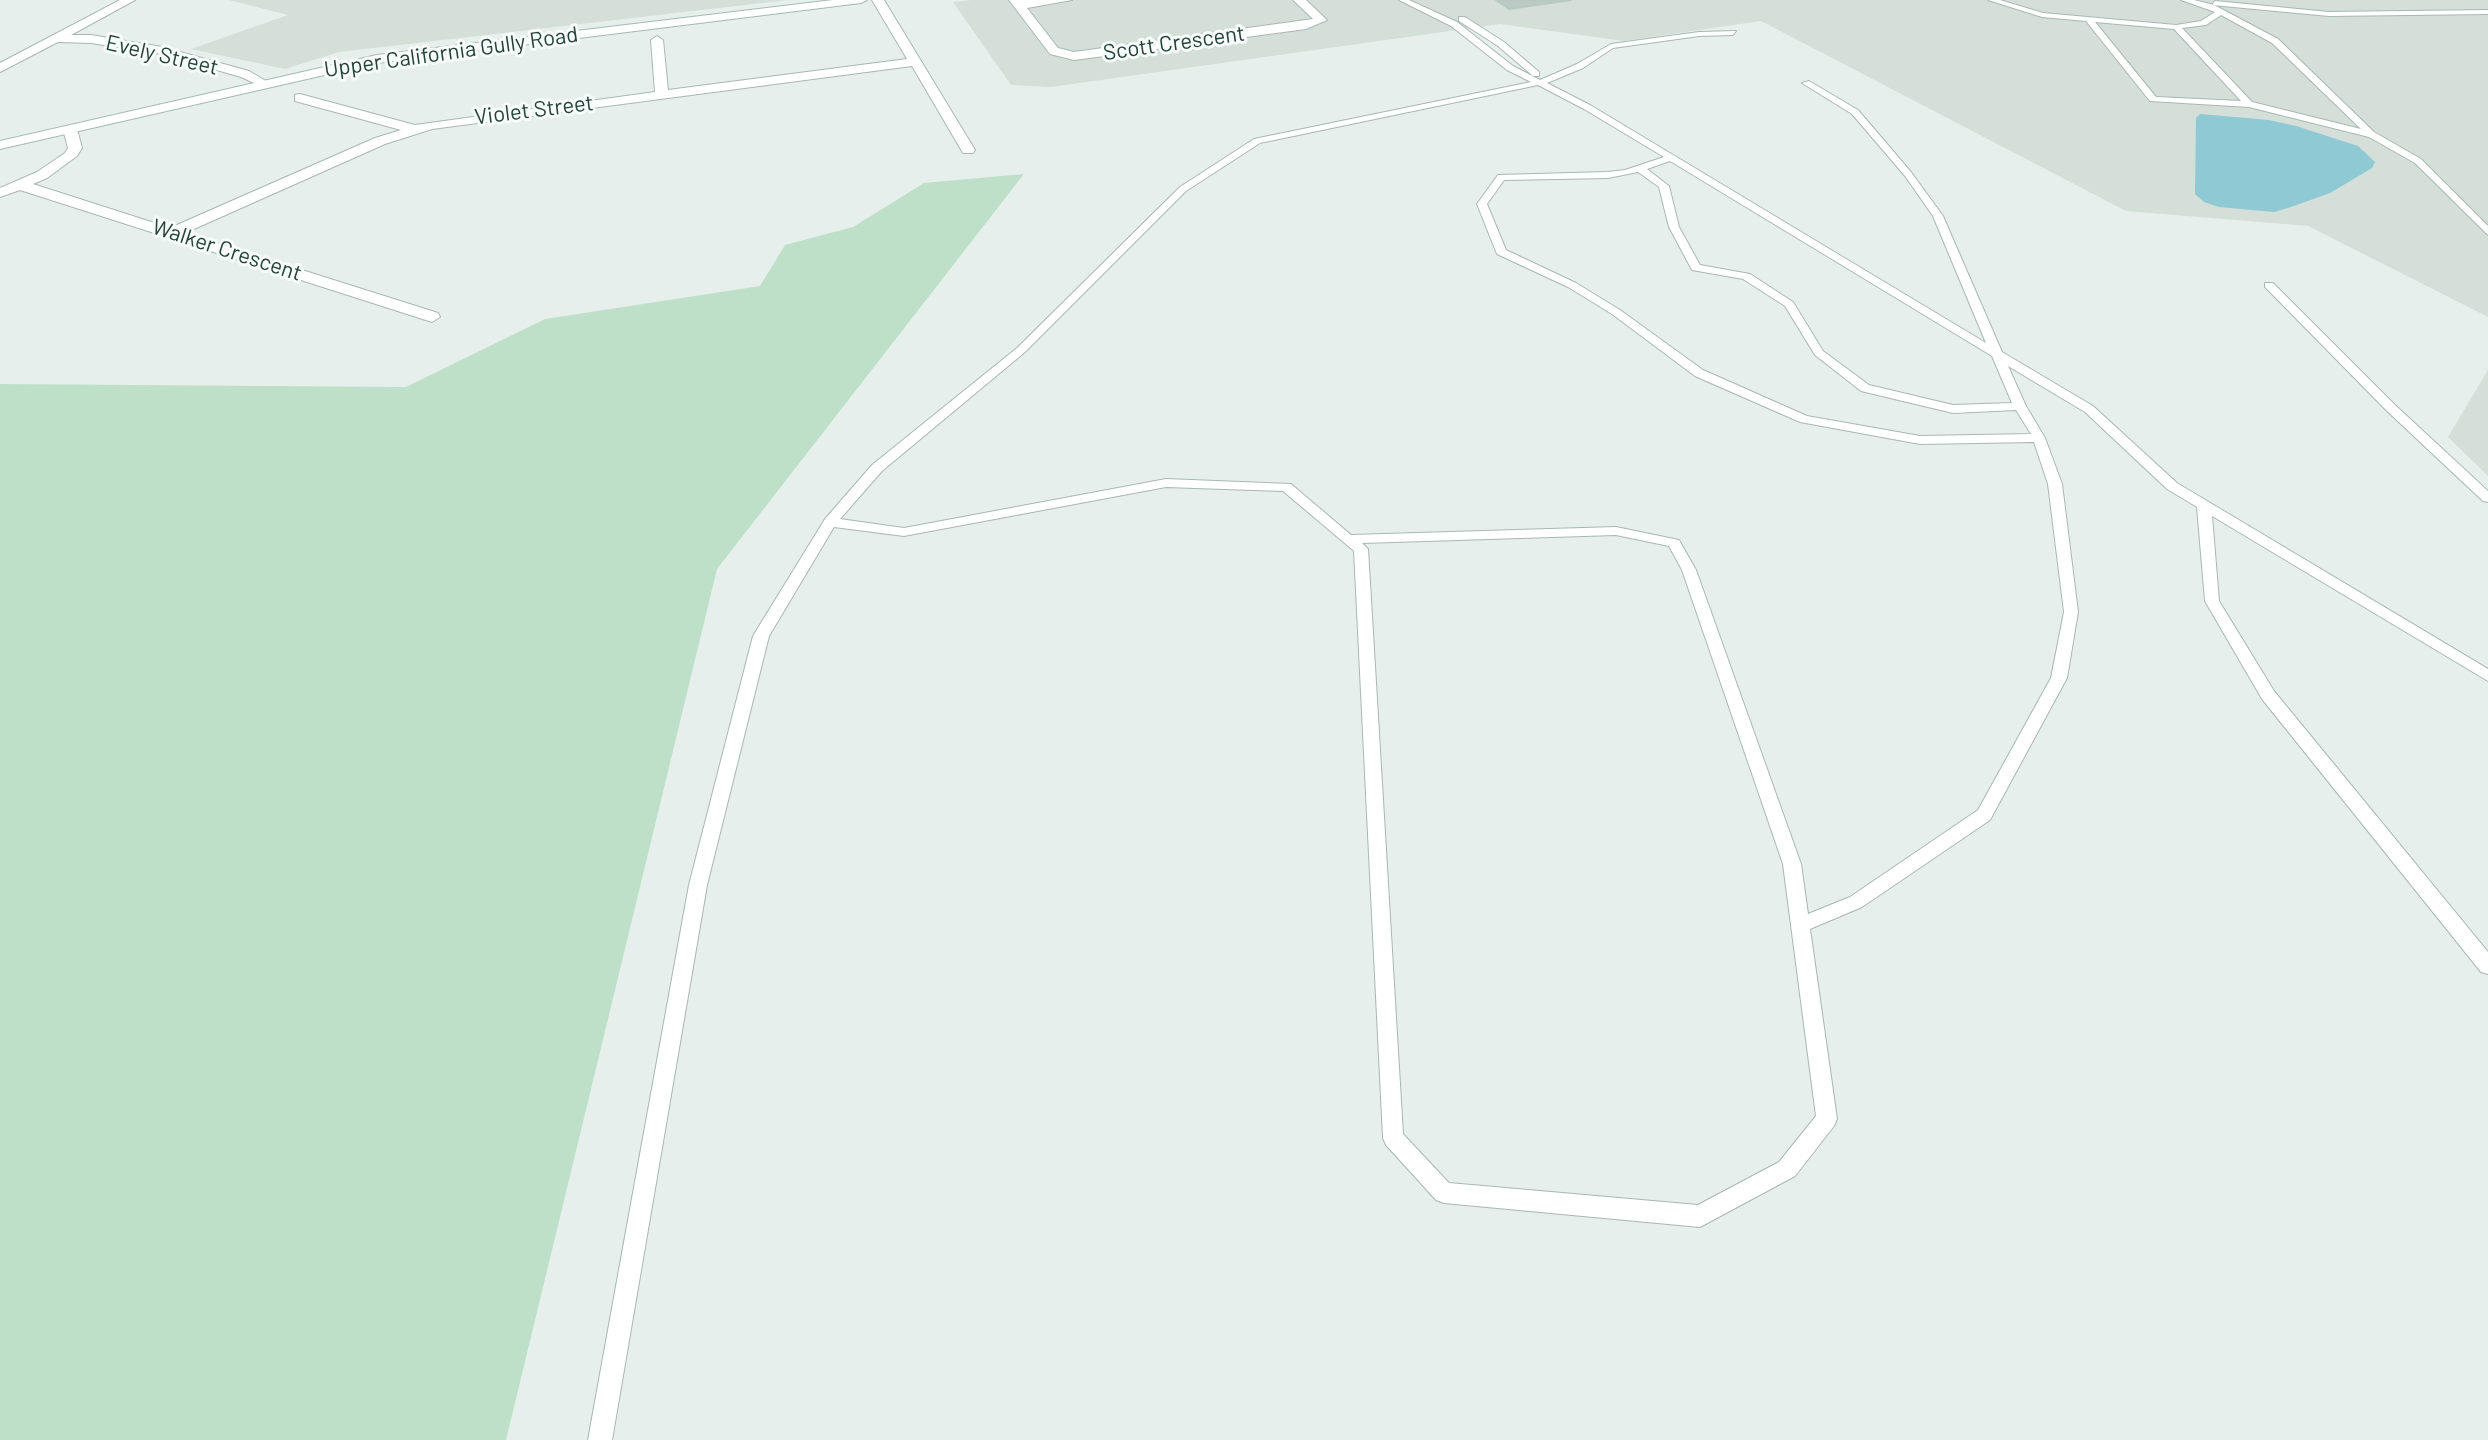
<!DOCTYPE html>
<style>
body{margin:0}
canvas{display:block;background:#e6efeb}
</style>
<canvas width="2488" height="1440"></canvas>
<script>
const g = document.querySelector('canvas').getContext('2d');
g.lineJoin = 'round';
function fill(path, color) {
  g.fillStyle = color;
  g.fill(path, 'evenodd');
}
function poly(rows) {
  const path = new Path2D();
  for (const r of rows) {
    path.moveTo(r[0], r[1]);
    for (let i = 2; i < r.length; i += 2) path.lineTo(r[i], r[i + 1]);
  }
  return path;
}
function strokePath(path, color, width, dash) {
  g.strokeStyle = color;
  g.lineWidth = width;
  g.lineCap = dash ? 'butt' : 'round';
  g.setLineDash(dash || []);
  g.stroke(path);
}
function label(font, color, halo, rows, align = 'center') {
  g.font = font + ' Barlow,sans-serif';
  g.lineWidth = 6;
  g.setLineDash([]);
  g.textBaseline = 'middle';
  g.strokeStyle = halo;
  g.fillStyle = color;
  for (const [text, x, y, turn = 0] of rows) {
    g.save();
    g.translate(x, y);
    g.rotate((+turn || 0) * Math.PI / 180);
    g.textAlign = isNaN(turn) ? turn : align;
    if (halo) g.strokeText(text, 0, 0);
    g.fillText(text, 0, 0);
    g.restore();
  }
}
fill(poly([
 [229,0,788,0,339,52,285,69,191,49,288,15],
 [972,0,2488,0,2488,317,2308,226,2126,211,1761,21,1624,41,1500,24,1051,87,1011,85,953,2],
 [2488,370,2488,476,2448,437]
]), '#d4dfda');
fill(poly([
 [1024,174,717,569,506,1440,0,1440,0,384,406,387,545,319,760,286,785,245,853,227,924,183]
]), '#bfe0c8');
fill(poly([
 [2200,114,2269,120,2296,126,2358,146,2375,162,2372,168,2330,193,2288,208,2274,212,2219,207,2204,202,2195,194,2196,118]
]), '#8ec9d4');
const building = poly([
 [1496,0,1571,0,1509,9,1496,0]
]);
fill(building, '#bbcac4');
strokePath(building, '#b8c9c2', 2);
const lane = poly([
 [1399,0,1409,0,1457,22,1513,66,1540,80,1577,64,1611,44,1699,32,1736,31,1733,35,1699,36,1613,48,1583,68,1547,83,1590,105,1986,343,1933,216,1905,176,1852,114,1802,83,1809,81,1858,110,1911,172,1943,216,2002,352,2093,406,2177,483,2488,669,2488,681,2212,516,2219,601,2274,691,2488,952,2488,974,2481,972,2262,699,2205,601,2197,507,2167,489,2085,412,2008,366,2026,406,2045,438,2062,484,2078,612,2067,678,1990,820,1862,907,1810,929,1837,1119,1834,1126,1795,1176,1700,1227,1444,1203,1436,1200,1386,1145,1383,1138,1354,551,1283,491,1166,487,904,536,834,527,769,636,707,885,612,1440,588,1440,689,885,753,636,825,519,872,465,1017,348,1180,187,1254,139,1531,82,1507,70,1451,26,1399,0],
 [1538,85,1584,109,1664,157,1625,170,1608,172,1498,175,1477,204,1497,254,1568,287,1612,314,1695,376,1800,422,1920,444,2034,442,2048,484,2064,612,2051,678,1978,810,1850,897,1808,914,1801,864,1696,570,1679,540,1616,527,1351,535,1291,484,1166,479,904,528,840,519,882,471,1025,352,1186,191,1260,143,1538,85],
 [1670,161,1992,356,2012,403,1953,405,1869,385,1823,351,1793,302,1750,274,1700,265,1679,227,1669,186,1647,169,1670,161],
 [1638,172,1659,187,1669,227,1692,270,1743,279,1785,306,1815,355,1861,391,1953,413,2016,410,2031,434,1920,436,1807,416,1703,370,1620,310,1576,283,1506,250,1487,204,1504,180,1608,178,1638,172],
 [1616,535,1669,546,1682,570,1783,864,1816,1116,1779,1162,1698,1205,1449,1183,1403,1134,1368,549,1362,543,1616,535],
 [1988,0,2000,0,2043,13,2176,25,2201,21,2215,12,2181,0,2194,0,2214,5,2278,39,2374,132,2421,159,2488,226,2488,235,2415,163,2369,137,2249,107,2150,101,2086,21,2042,17,1988,0],
 [2221,15,2272,43,2361,129,2252,102,2182,28,2206,25,2221,15],
 [2095,22,2174,29,2241,101,2156,97,2095,22],
 [2215,1,2329,12,2488,10,2488,14,2329,16,2212,5,2215,1],
 [1459,17,1465,17,1504,42,1539,72,1539,76,1533,76,1498,46,1459,21,1459,17],
 [2265,283,2273,283,2395,405,2488,491,2488,502,2483,501,2387,411,2265,287,2265,283]
]);
const street = poly([
 [120,0,135,0,71,35,91,35,162,47,249,71,271,84,265,88,241,77,161,54,91,43,58,42,0,72,0,63,120,0],
 [872,0,884,0,975,150,973,153,963,153,912,66,432,129,385,144,185,233,438,313,440,317,432,322,20,190,0,197,0,188,37,172,65,153,68,148,63,129,70,125,77,129,82,148,77,156,47,178,33,184,170,228,375,138,401,130,295,101,295,95,300,94,415,125,655,92,651,40,657,36,663,40,668,90,907,59,872,0],
 [1009,0,1072,0,1027,8,1058,48,1074,52,1313,19,1293,0,1306,0,1327,20,1306,29,1074,60,1050,54,1009,0]
]);
const secondary = poly([
 [833,0,867,0,861,3,377,63,0,149,0,141,377,55,833,0]
]);
strokePath(lane, '#a8b8b2', 2);
strokePath(street, '#a8b8b2', 2);
strokePath(secondary, '#a4bbb3', 2);
fill(lane, '#fff');
fill(street, '#fff');
fill(secondary, '#fff');
label('22px', '#24423a', '#f7fbf9', [
 ["Scott Crescent",1174,43,-8],
 ["Upper California Gully Road",451,52,-8],
 ["Evely Street",162,55,13],
 ["Violet Street",534,110,-7],
 ["Walker Crescent",227,250,18]
]);
</script>
